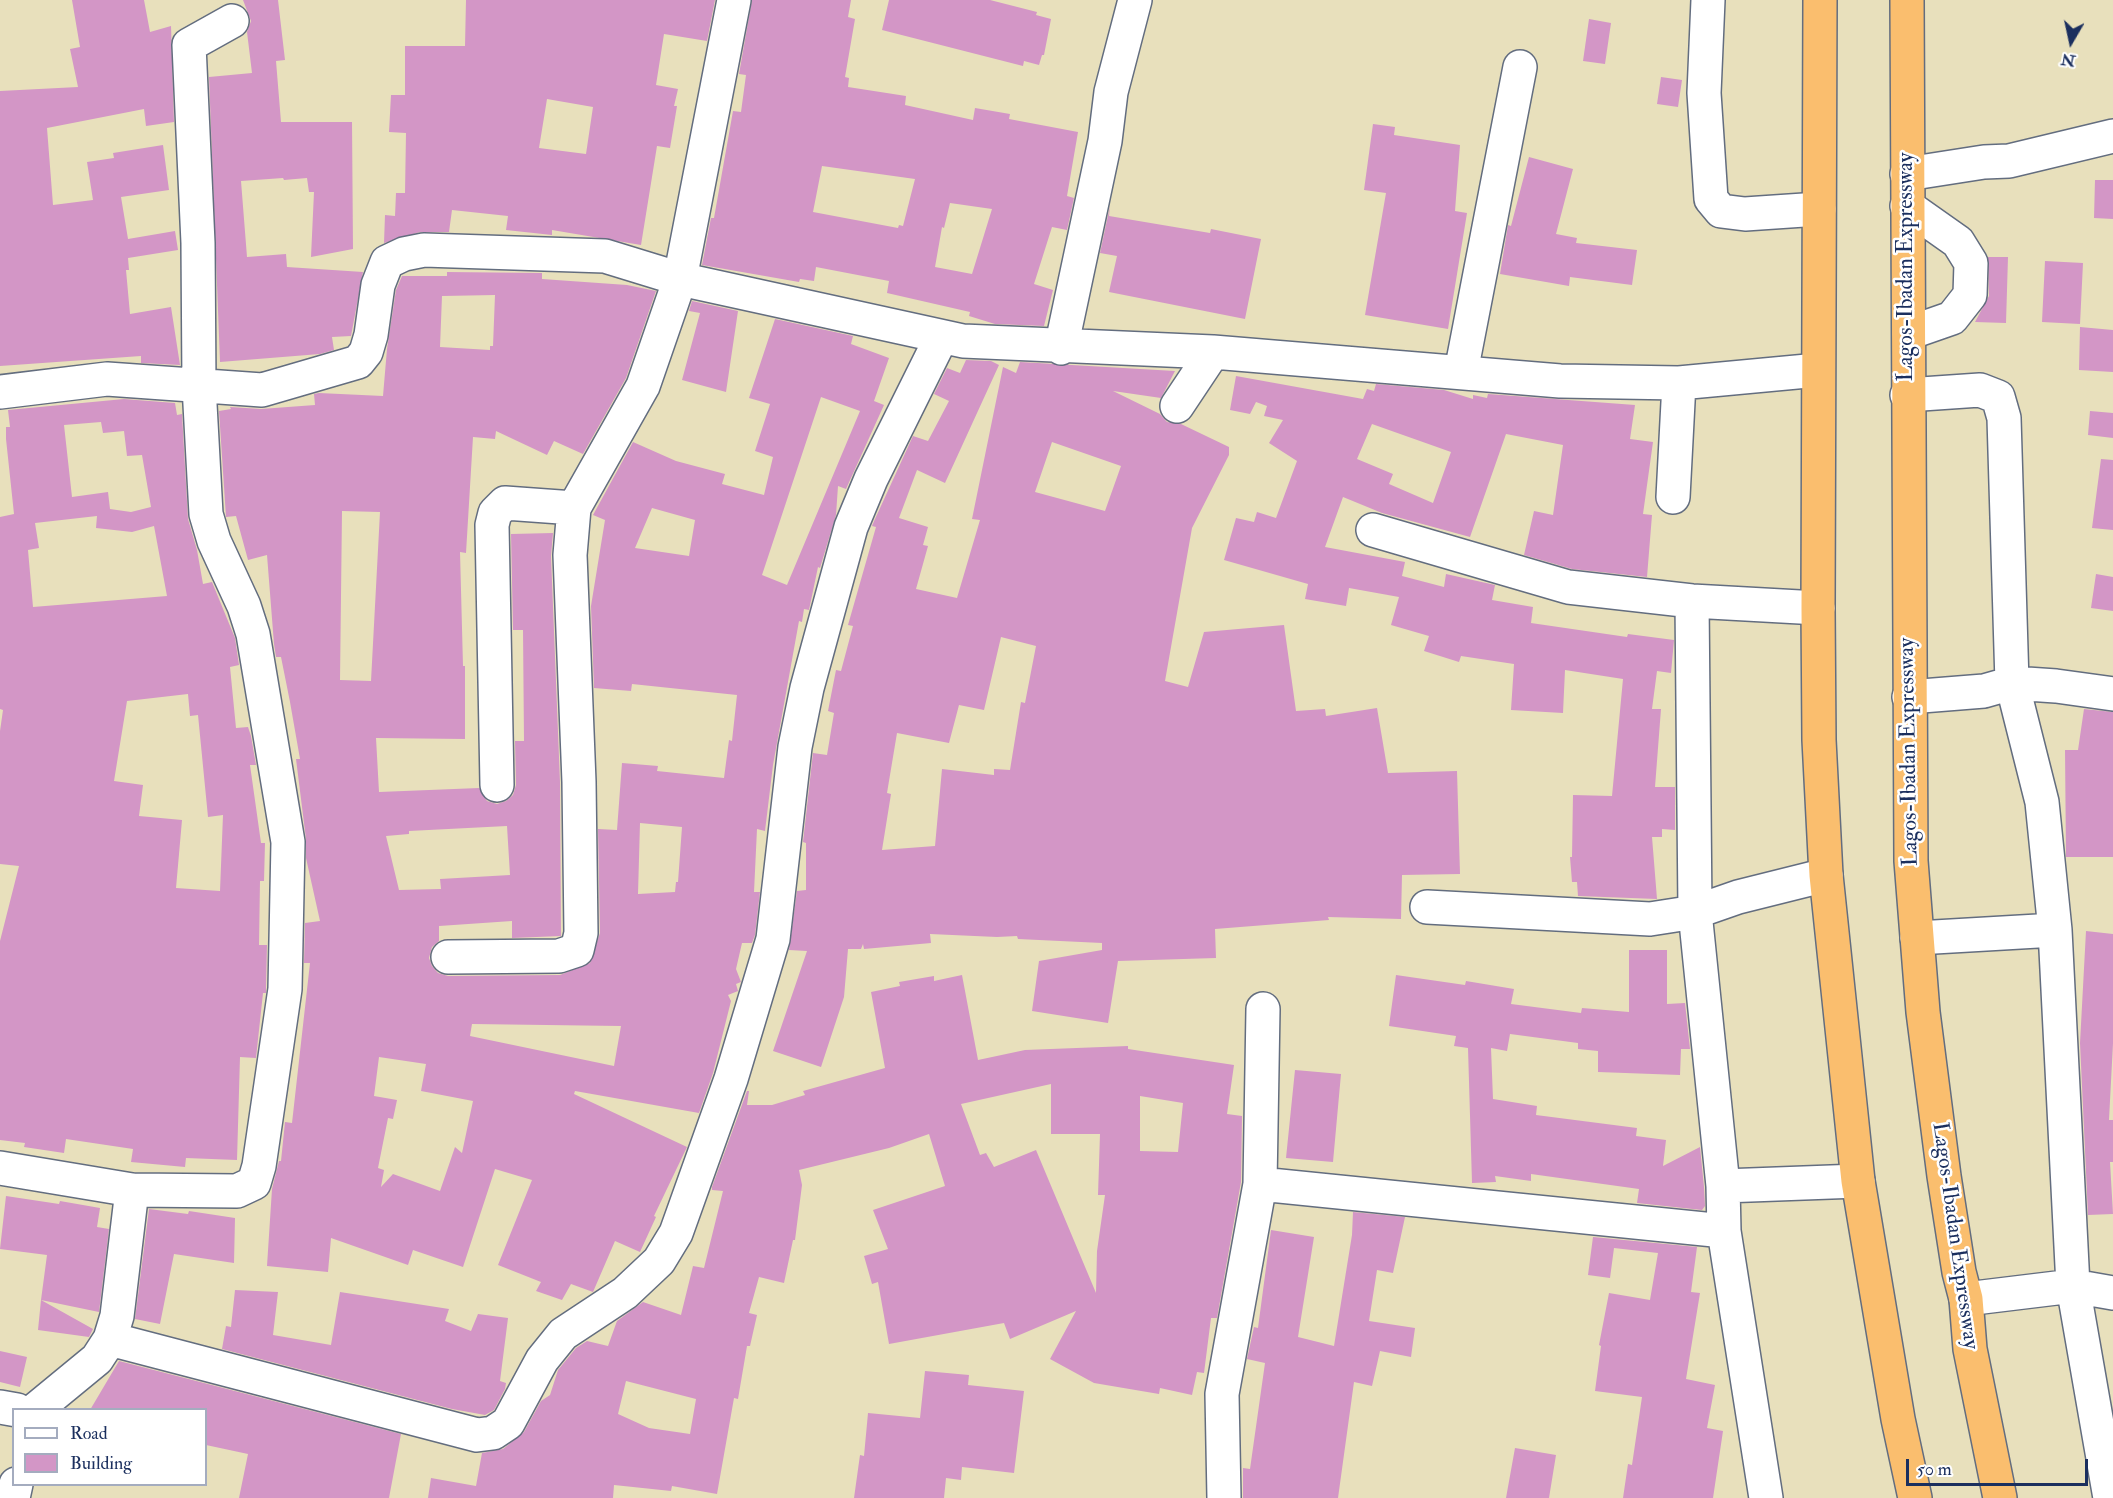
<!DOCTYPE html>
<style>
body{margin:0}
#map{position:relative;width:2113px;height:1498px;overflow:hidden;background:#e8e0bc;font-family:"IM FELL Double Pica",serif}
canvas{display:block}
.legend{position:absolute;left:12px;top:1408px;width:195px;height:78px;box-sizing:border-box;background:#fff;border:2px solid #a4acbf;margin:0;padding:8px 10px;list-style:none;font-size:18px;color:#1b2f5e}
.legend li{display:flex;align-items:center;gap:12px;height:30px}
.legend b{width:30px;border:2px solid #a4acbf}
.north{position:absolute;left:2041px;top:12px;width:60px;height:60px;-webkit-text-stroke:4px #fff;paint-order:stroke;rotate:189deg;font-size:16px;font-weight:700;line-height:24px;text-align:center;color:#1b2f5e}
.north::after{content:'';display:block;margin:auto;width:21px;height:27px;background:#1b2f5e;clip-path:polygon(50% 0,100% 100%,50% 72%,0 100%)}
.scale{position:absolute;left:1906px;top:1459px;width:182px;height:27px;box-sizing:border-box;border:3px solid #1b2f5e;border-top:0;padding-left:8px;font-size:18px;line-height:21px;white-space:nowrap;color:#1b2f5e;-webkit-text-stroke:4px #fff;paint-order:stroke}
</style>
<div id="map">
<canvas width="2113" height="1498"></canvas>
<ul class="legend">
<li><b style="height:8px;background:#fff"></b>Road</li>
<li><b style="height:16px;background:#d396c6"></b>Building</li>
</ul>
<div class="north">N</div>
<div class="scale">50 m</div>
</div>
<script>
const g = document.querySelector('canvas').getContext('2d');
g.lineJoin = 'round';
function fill(path, color) {
  g.fillStyle = color;
  g.fill(path, 'evenodd');
}
function poly(rows) {
  const path = new Path2D();
  for (const r of rows) {
    path.moveTo(r[0], r[1]);
    for (let i = 2; i < r.length; i += 2) path.lineTo(r[i], r[i + 1]);
  }
  return path;
}
function strokePath(path, color, width, dash) {
  g.strokeStyle = color;
  g.lineWidth = width;
  g.lineCap = dash ? 'butt' : 'round';
  g.setLineDash(dash || []);
  g.stroke(path);
}
function label(font, color, halo, rows, align = 'center') {
  g.font = font + ' "IM FELL Double Pica",serif';
  g.lineWidth = 5;
  g.setLineDash([]);
  g.textBaseline = 'middle';
  g.strokeStyle = halo;
  g.fillStyle = color;
  for (const [text, x, y, turn = 0] of rows) {
    g.save();
    g.translate(x, y);
    g.rotate((+turn || 0) * Math.PI / 180);
    g.textAlign = isNaN(turn) ? turn : align;
    if (halo) g.strokeText(text, 0, 0);
    g.fillText(text, 0, 0);
    g.restore();
  }
}
fill(poly([
 [72,0,144,0,150,32,171,26,174,122,146,126,144,109,47,128,53,205,93,200,87,162,114,158,113,153,163,145,169,190,121,197,128,239,175,231,178,250,128,258,129,270,126,270,130,314,171,307,180,365,141,363,141,356,0,366,0,91,78,87,70,49,80,47],
 [243,0,278,0,285,60,276,61,281,122,352,122,353,249,311,257,314,192,309,192,307,178,284,180,283,178,241,181,247,257,286,254,287,267,363,272,351,336,332,337,334,350,320,354,220,362,209,77,252,73,247,32,251,21],
 [466,0,715,0,707,41,664,34,656,85,678,89,674,106,677,106,670,148,657,146,641,245,552,230,552,235,506,230,508,216,452,210,449,232,420,232,384,243,385,215,395,216,396,193,405,193,406,133,389,132,391,95,405,95,405,46,465,46],
 [547,99,593,107,586,154,539,148],
 [752,0,851,0,848,17,855,19,845,77,849,78,848,87,906,96,905,105,973,120,975,108,1010,114,1009,119,1078,132,1067,196,1074,198,1067,230,1052,227,1034,284,1053,290,1044,326,995,324,969,316,970,312,887,293,889,281,816,267,814,281,800,279,799,282,702,265,711,218,714,218,733,111,741,112,746,75,739,74],
 [822,166,915,179,903,226,899,225,898,228,813,212],
 [950,203,992,209,972,274,935,267,942,227,944,228],
 [889,0,990,0,1037,12,1036,15,1051,19,1044,55,1042,55,1039,65,1024,61,1023,66,882,30],
 [1589,19,1611,23,1605,64,1583,61],
 [1661,77,1682,80,1678,107,1657,104],
 [1373,124,1395,127,1394,135,1460,145,1455,211,1467,213,1448,329,1365,315,1386,193,1364,190],
 [1529,157,1573,169,1556,234,1577,238,1576,243,1637,250,1632,285,1570,277,1569,286,1500,274,1508,225,1511,226],
 [2095,180,2113,180,2113,219,2094,218],
 [1110,206,1109,216,1210,233,1211,229,1261,239,1245,319,1109,292,1117,256,1100,253],
 [1988,257,2008,257,2006,323,1975,322,1989,296],
 [2045,261,2083,263,2080,324,2042,322],
 [447,272,542,273,542,279,627,285,656,291,626,378,583,454,554,441,547,455,496,431,495,439,473,437,466,553,460,552,463,666,465,666,465,739,376,738,379,792,479,788,487,801,497,804,506,801,513,795,516,785,515,741,524,741,523,630,513,630,511,534,553,533,551,556,560,782,561,936,512,938,512,921,439,926,439,941,432,947,429,958,432,966,438,973,448,976,560,975,590,963,600,933,598,829,617,830,622,763,658,766,657,771,724,778,729,740,732,741,737,695,632,684,631,691,594,688,591,606,605,520,593,515,633,442,676,461,725,474,722,484,764,495,773,457,755,451,770,404,749,398,775,319,853,336,851,344,889,358,874,401,884,405,846,489,838,486,836,515,820,568,818,567,809,610,804,609,802,622,799,621,773,765,765,831,757,829,754,892,760,892,755,935,752,943,742,943,736,969,741,982,736,984,738,991,728,995,731,1001,713,1073,699,1113,575,1091,574,1094,687,1147,654,1216,656,1217,640,1252,615,1241,593,1292,571,1284,562,1300,536,1291,541,1282,498,1265,532,1180,495,1169,463,1267,413,1250,408,1265,331,1238,328,1272,267,1266,272,1189,279,1161,281,1161,285,1122,292,1123,310,963,304,963,305,923,320,921,306,858,306,839,296,759,300,759,290,702,281,657,276,657,274,644,267,555,248,560,236,516,226,517,219,411,231,409,230,407,261,409,315,405,314,394,319,393,383,396,387,349,396,290,402,276,447,276],
 [495,295,493,346,490,346,490,350,440,347,442,296],
 [821,397,860,411,787,585,762,575],
 [652,508,695,520,689,556,635,548],
 [342,511,380,512,371,681,340,680],
 [640,823,682,827,678,882,676,882,675,892,638,894],
 [507,826,510,875,440,879,441,889,399,890,386,836,409,834,409,831],
 [472,1024,621,1026,614,1066,470,1036],
 [379,1057,426,1064,421,1091,473,1101,462,1153,455,1147,440,1191,393,1174,381,1187,384,1170,378,1168,388,1118,393,1119,397,1100,374,1096],
 [692,301,738,311,726,392,682,380,700,313,689,311],
 [2080,327,2113,330,2113,372,2079,370],
 [966,360,991,361,999,365,945,483,917,470,899,518,928,527,923,545,928,546,916,589,957,598,980,520,972,519,1003,367,1016,373,1020,362,1175,371,1161,398,1113,391,1160,414,1167,422,1181,424,1229,447,1229,455,1192,528,1165,681,1188,687,1204,632,1284,625,1296,711,1325,709,1326,716,1377,708,1388,773,1457,771,1460,874,1402,875,1401,919,1328,917,1329,920,1215,929,1216,958,1118,961,1108,1023,1032,1011,1039,961,1102,950,1102,943,1018,939,1017,936,997,937,930,934,931,943,864,949,863,944,861,949,848,949,844,997,821,1067,773,1051,807,951,789,950,797,891,806,890,806,843,803,842,813,753,827,755,834,713,828,711,836,670,841,671,853,626,848,625,876,527,872,526,875,519,913,436,928,441,949,401,934,394,947,368,960,373],
 [1052,442,1121,466,1105,511,1035,492],
 [1001,637,1036,646,1025,703,1021,702,1010,770,994,769,994,775,942,769,935,846,882,850,891,794,887,793,897,733,949,743,959,705,984,710],
 [1236,376,1363,399,1367,389,1374,391,1376,384,1444,390,1473,399,1473,395,1487,398,1488,394,1635,405,1630,439,1653,442,1643,514,1652,515,1647,577,1572,569,1524,555,1534,511,1553,515,1563,445,1506,434,1470,537,1382,513,1343,497,1325,547,1405,562,1402,576,1444,587,1446,574,1495,585,1492,600,1533,607,1531,623,1627,637,1628,634,1674,640,1671,673,1657,671,1652,709,1661,709,1655,787,1675,787,1675,830,1662,829,1662,837,1652,837,1657,899,1578,896,1577,882,1572,882,1570,857,1572,857,1573,795,1612,796,1623,679,1565,670,1563,713,1511,710,1514,664,1461,656,1459,662,1424,651,1429,636,1391,625,1399,597,1349,588,1346,606,1305,599,1308,584,1224,560,1236,518,1254,522,1257,512,1276,518,1297,461,1269,443,1283,420,1264,416,1267,406,1256,402,1250,414,1230,410],
 [1372,424,1451,452,1433,503,1389,484,1393,474,1357,459],
 [124,399,175,403,177,415,182,414,188,519,197,550,203,584,212,582,235,638,239,665,230,667,236,728,248,727,251,736,256,765,250,765,261,843,265,843,264,881,260,881,259,945,267,945,266,987,266,993,263,993,256,1058,240,1057,237,1160,186,1158,185,1167,131,1162,133,1149,66,1139,64,1153,24,1147,25,1143,0,1140,0,941,19,866,0,864,0,731,3,710,0,709,0,517,14,514,6,439,6,427,10,427,8,410],
 [101,422,103,433,124,431,127,456,142,455,151,507,131,512,110,509,108,492,72,497,64,425],
 [97,516,96,528,132,532,154,526,167,596,33,607,28,550,39,548,35,523],
 [188,694,190,716,198,715,208,817,223,815,220,891,176,888,182,820,139,816,143,785,114,781,127,701],
 [2090,411,2113,413,2113,438,2088,435],
 [2101,459,2113,460,2113,530,2092,528],
 [2096,574,2113,577,2113,611,2091,608],
 [2084,709,2113,712,2113,857,2066,857,2065,750,2078,750],
 [2086,931,2113,934,2113,1043,2109,1120,2113,1120,2113,1162,2110,1162,2113,1214,2088,1215,2080,1043],
 [1629,950,1667,950,1667,1004,1685,1003,1690,1049,1681,1049,1680,1075,1598,1072,1598,1051,1578,1049,1578,1043,1510,1034,1507,1051,1491,1048,1493,1099,1537,1106,1536,1115,1637,1128,1636,1136,1666,1140,1663,1166,1700,1147,1704,1187,1705,1206,1702,1210,1637,1203,1639,1189,1531,1174,1531,1181,1495,1176,1496,1182,1472,1183,1468,1048,1454,1046,1456,1036,1389,1026,1396,975,1465,985,1466,981,1514,989,1511,1004,1581,1013,1582,1008,1629,1012],
 [962,975,978,1060,1025,1050,1128,1046,1128,1049,1234,1065,1227,1114,1242,1116,1241,1182,1217,1318,1211,1318,1204,1373,1197,1372,1192,1395,1160,1388,1159,1394,1094,1383,1050,1359,1076,1311,1010,1339,1004,1323,889,1344,878,1282,872,1284,864,1256,888,1249,873,1210,945,1186,929,1134,889,1148,799,1170,802,1185,795,1240,793,1240,784,1283,759,1277,749,1313,757,1315,750,1346,747,1346,738,1399,734,1398,717,1494,672,1486,671,1491,614,1485,613,1498,428,1498,431,1478,476,1486,482,1453,503,1449,524,1432,541,1401,550,1395,558,1370,576,1348,587,1341,608,1346,617,1321,643,1302,681,1315,693,1266,704,1268,723,1191,712,1190,712,1187,747,1091,749,1091,747,1105,772,1105,805,1095,803,1091,885,1068,871,992,900,986,899,982,934,976,934,981],
 [1051,1084,1051,1134,1100,1134,1098,1195,1105,1195,1097,1251,1096,1293,1036,1150,994,1167,986,1153,980,1155,961,1104],
 [1140,1096,1183,1103,1178,1152,1140,1151],
 [626,1381,696,1399,690,1434,649,1428,618,1414],
 [1295,1070,1341,1074,1333,1162,1286,1158],
 [6,1196,59,1204,60,1201,100,1208,97,1227,109,1229,99,1312,41,1300,47,1255,0,1249],
 [149,1209,188,1214,189,1211,235,1218,234,1263,174,1254,160,1324,135,1319],
 [1353,1212,1405,1217,1393,1273,1377,1270,1369,1321,1415,1328,1411,1357,1380,1351,1372,1386,1354,1382,1338,1498,1243,1498,1243,1468,1250,1469,1265,1363,1247,1359,1254,1327,1258,1328,1271,1230,1314,1237,1298,1337,1334,1346,1352,1235],
 [1593,1237,1697,1247,1691,1292,1700,1293,1686,1379,1715,1385,1707,1428,1723,1431,1713,1498,1623,1498,1628,1464,1632,1465,1642,1397,1595,1391,1601,1346,1599,1345,1609,1293,1650,1300,1658,1253,1614,1248,1610,1278,1588,1275],
 [235,1290,278,1292,273,1335,331,1345,340,1292,449,1309,445,1321,471,1331,478,1314,508,1318,500,1381,506,1383,505,1389,494,1410,485,1415,452,1409,222,1349,226,1326,231,1327],
 [41,1300,93,1329,89,1337,38,1330],
 [0,1351,27,1357,20,1387,0,1382],
 [119,1361,401,1434,389,1498,239,1498,248,1454,206,1445,206,1410,90,1410],
 [925,1371,969,1375,968,1385,1024,1391,1014,1473,962,1467,961,1480,946,1478,944,1498,854,1498,860,1455,864,1456,868,1413,920,1418],
 [1515,1448,1556,1455,1549,1498,1506,1498]
]), '#d396c6');
const minor = poly([
 [1708,0,1704,93,1711,199,1721,211,1745,214,1819,209],
 [1907,174,1984,162,2009,161,2113,136],
 [1907,206,1958,242,1971,263,1970,295,1952,318,1909,333],
 [1061,348,1105,141,1111,92,1135,0],
 [1461,372,1520,67],
 [0,392,107,379,262,390,358,362,366,352,371,335,378,285,387,262,404,254,424,250,605,256,680,279,963,341,1213,352,1560,381,1679,383,1818,370],
 [1907,395,1980,390,1998,397,2004,418,2012,683,2042,802,2055,930,2073,1286,2110,1498],
 [1177,406,1213,352],
 [1673,497,1679,383],
 [1373,530,1568,587,1692,601,1818,608],
 [1692,601,1695,912,1723,1186,1724,1231,1766,1498],
 [1909,697,1984,691,2012,683,2056,686,2113,694],
 [497,785,492,525,495,513,505,503,574,508,643,386,680,279,734,0],
 [1427,907,1650,919,1695,912,1738,897,1826,875],
 [1917,938,2055,930],
 [448,957,559,956,577,950,581,933,579,782,570,555,574,508],
 [0,1168,132,1190,237,1191,254,1183,259,1166,285,989,288,842,253,634,244,606,214,541,206,514,199,386,198,243,189,45,232,21],
 [1260,1184,1724,1231],
 [1723,1186,1858,1181],
 [1966,1299,2073,1286,2113,1293],
 [110,1339,477,1435,493,1433,508,1423,542,1360,563,1334,625,1293,659,1261,676,1233,731,1079,773,939,795,747,807,688,851,527,871,479,941,338],
 [0,1407,17,1410],
 [35,1410,97,1359,110,1339,117,1316,132,1190],
 [13,1498,16,1484],
 [1224,1498,1222,1394,1260,1184,1263,1009]
]);
const highway = poly([
 [1820,0,1818,608,1819,740,1826,875,1858,1181,1898,1419,1915,1498],
 [1907,0,1911,861,1923,1012,1944,1176,1959,1272,1966,1299,1970,1349,2000,1498]
]);
strokePath(minor, '#636d7f', 36);
strokePath(highway, '#636d7f', 36);
strokePath(minor, '#fff', 33);
strokePath(highway, '#fabe6e', 33);
label('22px', '#1b2f5e', '#fff', [
 ["Lagos-Ibadan Expressway",1907,267,-90],
 ["Lagos-Ibadan Expressway",1910,752,-91],
 ["Lagos-Ibadan Expressway",1954,1236,82]
]);
</script>
